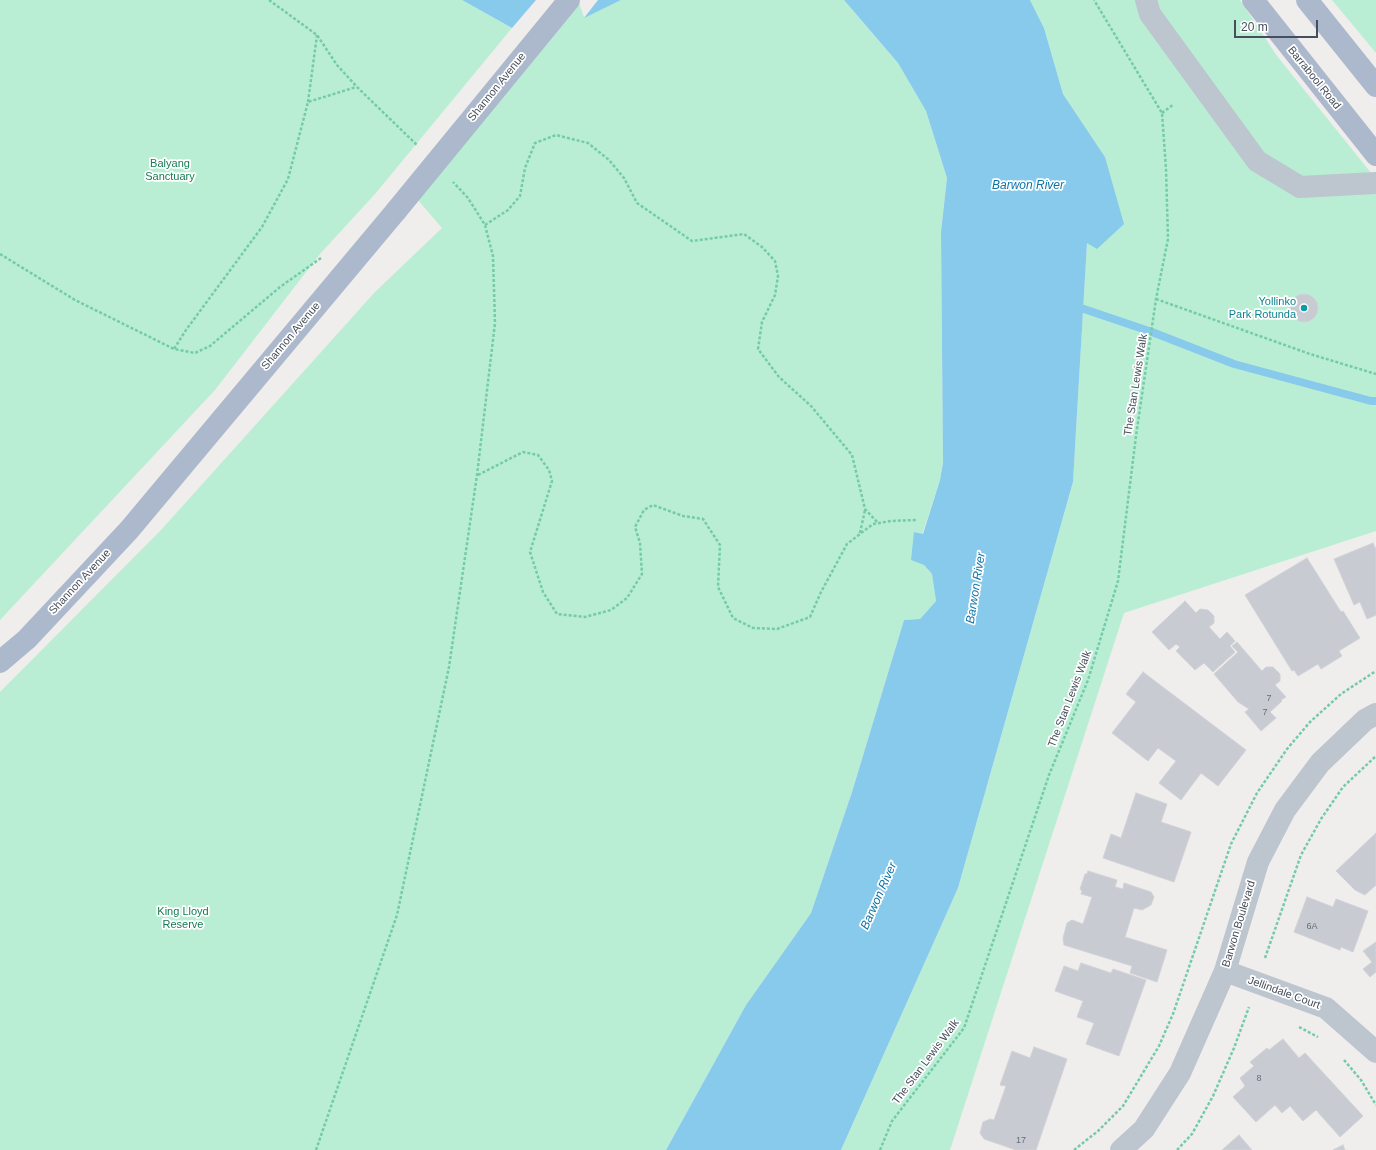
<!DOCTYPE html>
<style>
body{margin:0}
#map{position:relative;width:1376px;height:1150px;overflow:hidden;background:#f0eded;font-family:Arial,sans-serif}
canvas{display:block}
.scale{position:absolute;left:1234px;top:20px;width:84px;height:18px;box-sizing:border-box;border:2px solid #454e5a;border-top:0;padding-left:5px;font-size:12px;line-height:14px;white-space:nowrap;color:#454e5a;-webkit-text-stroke:3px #fff;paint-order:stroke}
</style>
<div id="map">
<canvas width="1376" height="1150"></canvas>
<div class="scale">20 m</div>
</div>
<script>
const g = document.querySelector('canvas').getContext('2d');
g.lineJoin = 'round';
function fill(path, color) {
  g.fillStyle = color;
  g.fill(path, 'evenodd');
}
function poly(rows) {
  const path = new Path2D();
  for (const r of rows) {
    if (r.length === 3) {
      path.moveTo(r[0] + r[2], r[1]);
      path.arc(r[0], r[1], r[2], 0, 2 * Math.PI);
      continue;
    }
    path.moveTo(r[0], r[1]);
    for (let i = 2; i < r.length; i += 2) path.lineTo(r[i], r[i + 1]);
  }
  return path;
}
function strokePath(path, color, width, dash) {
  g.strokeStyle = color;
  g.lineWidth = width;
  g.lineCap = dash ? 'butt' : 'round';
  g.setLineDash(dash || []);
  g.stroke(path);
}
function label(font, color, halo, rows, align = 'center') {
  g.font = font + ' Arial,sans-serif';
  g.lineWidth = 3.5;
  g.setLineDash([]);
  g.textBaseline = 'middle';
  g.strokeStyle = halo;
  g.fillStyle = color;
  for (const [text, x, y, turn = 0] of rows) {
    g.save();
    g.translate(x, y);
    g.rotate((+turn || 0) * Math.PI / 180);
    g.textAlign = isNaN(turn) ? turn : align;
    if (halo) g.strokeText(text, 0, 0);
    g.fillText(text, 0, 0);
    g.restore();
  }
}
fill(poly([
 [0,0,462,0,512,28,375,194,320,254,215,390,0,620],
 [578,0,584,17,621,0,844,0,898,63,926,111,947,178,941,232,943,463,940,480,922,535,914,532,924,565,932,574,936,601,920,619,904,620,852,792,811,913,746,1005,666,1150,0,1150,0,692,161,530,375,292,442,228,411,192],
 [1030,0,1240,0,1277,56,1376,179,1376,531,1124,613,950,1150,841,1150,958,888,1073,482,1087,242,1105,157,1063,94,1044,28],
 [1332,0,1376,0,1376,53]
]), '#baeed4');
fill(poly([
 [462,0,536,0,512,28],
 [598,0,621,0,584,18],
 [844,0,1030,0,1044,28,1063,94,1105,157,1124,224,1097,249,1087,243,1073,482,958,888,841,1150,666,1150,746,1005,811,913,852,792,904,620,920,619,936,601,932,574,924,565,911,560,914,532,923,534,940,480,943,463,941,232,947,178,926,111,898,63]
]), '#88caeb');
strokePath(poly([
 [1072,305,1152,332,1234,364,1371,401,1376,401]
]), '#88caeb', 8);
const building = poly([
 [1304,308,14],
 [1373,543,1376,549,1376,615,1367,619,1360,602,1354,605,1334,559,1373,543],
 [1307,558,1341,612,1343,611,1360,638,1339,651,1342,656,1321,669,1318,664,1298,676,1294,670,1292,671,1245,595,1307,558],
 [1185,601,1196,613,1200,609,1208,610,1214,616,1214,623,1209,627,1220,639,1227,632,1235,641,1230,646,1235,652,1213,672,1204,663,1195,670,1176,651,1180,647,1176,644,1169,650,1152,632,1185,601],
 [1237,642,1262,671,1266,667,1273,667,1280,674,1280,681,1275,685,1286,697,1281,700,1282,701,1270,712,1276,718,1261,731,1245,712,1249,709,1238,702,1214,674,1238,652,1232,646,1237,642],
 [1143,672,1246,750,1218,786,1201,773,1181,800,1159,783,1176,761,1158,748,1148,761,1112,733,1136,702,1126,694,1143,672],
 [1136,793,1167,804,1161,822,1191,832,1174,882,1103,858,1111,834,1121,838,1136,793],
 [1376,833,1376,885,1365,895,1355,890,1336,871,1376,833],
 [1088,871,1117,880,1115,887,1123,889,1124,883,1151,892,1154,897,1151,905,1142,910,1134,908,1125,937,1167,950,1157,982,1130,973,1132,966,1064,945,1063,938,1067,923,1072,920,1083,924,1092,897,1081,894,1082,891,1080,889,1085,874,1087,874,1088,871],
 [1307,897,1333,907,1336,899,1368,911,1353,952,1341,947,1340,950,1294,932,1307,897],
 [1376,942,1376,972,1370,977,1363,969,1372,962,1363,951,1376,942],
 [1081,963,1111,973,1113,969,1146,980,1119,1056,1086,1044,1094,1023,1077,1017,1083,1001,1055,991,1064,966,1078,971,1081,963],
 [1283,1039,1299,1058,1305,1053,1363,1116,1340,1137,1316,1110,1303,1121,1290,1106,1282,1113,1275,1105,1256,1122,1233,1097,1245,1086,1240,1078,1254,1066,1250,1062,1267,1048,1269,1050,1283,1039],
 [1034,1047,1067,1059,1036,1150,1016,1150,984,1139,980,1133,983,1122,990,1119,994,1120,1006,1086,1000,1085,1012,1051,1030,1058,1034,1047],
 [1239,1135,1252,1150,1222,1150,1239,1135],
 [1343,1145,1345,1150,1333,1150,1343,1145]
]);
fill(building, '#c9cbd3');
strokePath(building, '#d1d2d8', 1);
strokePath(poly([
 [269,0,317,35,337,65,357,87,418,146],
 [308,102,317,35],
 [1162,113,1174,104],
 [485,225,508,210,520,196,525,168,535,143,556,135,588,143,609,160,624,178,637,203,692,241,744,234,762,247,775,261,778,276,775,295,762,322,758,349,779,377,811,406,852,455,865,509,878,523],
 [0,254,75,300,174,349],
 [321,258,280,287,210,346,195,353,174,349,186,330,262,227,288,179,308,102,356,87],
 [1156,299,1310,354,1376,374],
 [478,475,523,452,538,455,549,470,552,481,530,552,543,592,557,614,585,617,611,610,627,598,642,574,640,543,635,527,644,510,653,505,683,516,703,519,720,545,718,587,733,618,753,628,777,629,810,617,821,592,847,544,873,524,891,521,916,520],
 [860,533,865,510],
 [1265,958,1301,855,1321,819,1343,787,1376,756],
 [1299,1027,1318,1037],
 [1344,1060,1361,1080,1376,1105],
 [316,1150,397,915,449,667,477,475,495,323,493,256,485,225,468,198,453,182],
 [880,1150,892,1121,964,1028,1049,775,1088,680,1118,581,1136,436,1156,299,1168,239,1166,169,1162,113,1094,0],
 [1074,1150,1098,1131,1123,1106,1159,1046,1173,1014,1231,844,1257,793,1287,749,1310,722,1341,694,1376,671],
 [1177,1150,1192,1134,1213,1096,1234,1048,1249,1007]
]), '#73cbaa', 2.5, [3, 2]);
strokePath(poly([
 [1146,0,1150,14,1257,161,1300,187,1376,183],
 [1225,971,1326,1008,1376,1052],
 [1121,1150,1144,1129,1180,1073,1225,971,1258,862,1285,810,1320,763,1365,720,1376,714]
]), '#bdc5cf', 22);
strokePath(poly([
 [1253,0,1376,155],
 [1307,0,1376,86],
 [0,662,27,639,129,530,396,211]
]), '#acb8cc', 22);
strokePath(poly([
 [396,211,569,0]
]), '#acb8cc', 22);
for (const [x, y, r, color] of [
 [1304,308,4,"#0f9aa8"]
]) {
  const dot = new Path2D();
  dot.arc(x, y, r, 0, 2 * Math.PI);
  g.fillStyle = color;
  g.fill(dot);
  strokePath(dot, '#fff', 1.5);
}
label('9px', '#666d78', null, [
 ["7",1269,699],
 ["7",1265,713],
 ["6A",1312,927],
 ["8",1259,1079],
 ["17",1021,1141]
]);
label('11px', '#454e5a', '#fff', [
 ["Barrabool Road",1314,78,51],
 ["Shannon Avenue",497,87,-51],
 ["Shannon Avenue",291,336,-50],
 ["The Stan Lewis Walk",1136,385,-81],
 ["Shannon Avenue",80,582,-47],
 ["The Stan Lewis Walk",1070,699,-69],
 ["Barwon Boulevard",1239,924,-73],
 ["Jellindale Court",1284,993,20],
 ["The Stan Lewis Walk",926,1062,-53]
]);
label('11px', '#177a54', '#fff', [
 ["Balyang",170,164],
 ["Sanctuary",170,177],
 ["King Lloyd",183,912],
 ["Reserve",183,925]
]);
label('11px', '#0d838f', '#fff', [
 ["Yollinko",1296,302],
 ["Park Rotunda",1296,315]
], 'right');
label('italic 12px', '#0d73a5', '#fff', [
 ["Barwon River",1028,186],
 ["Barwon River",976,588,-81],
 ["Barwon River",879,896,-66]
]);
</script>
